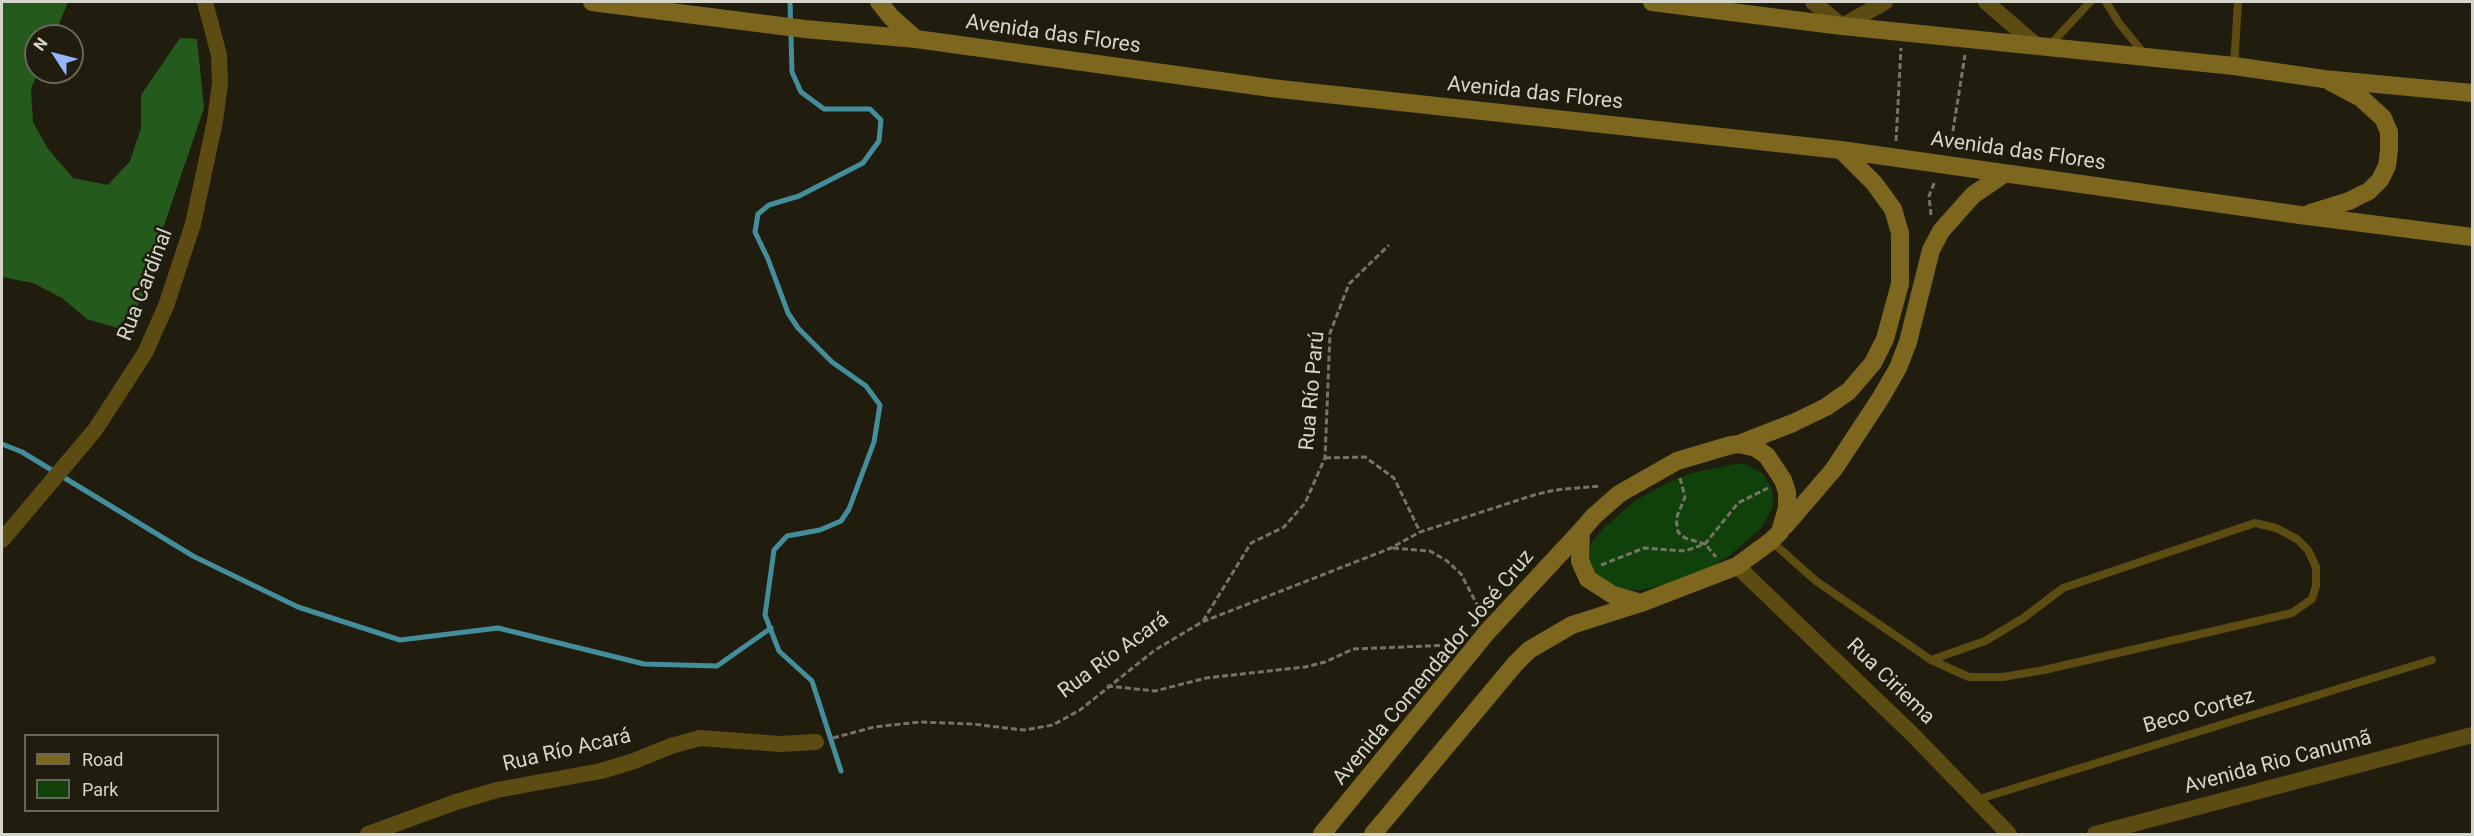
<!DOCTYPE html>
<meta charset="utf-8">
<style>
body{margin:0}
#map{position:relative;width:2474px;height:836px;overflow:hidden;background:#201d0e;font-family:Roboto,sans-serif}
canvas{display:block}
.frame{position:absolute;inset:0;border:3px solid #d6d5cb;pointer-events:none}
.legend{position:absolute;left:24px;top:734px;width:195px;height:78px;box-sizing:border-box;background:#201d0e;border:2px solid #69675a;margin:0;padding:8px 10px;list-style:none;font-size:18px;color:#d6d5cb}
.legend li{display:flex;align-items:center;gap:12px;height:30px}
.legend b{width:30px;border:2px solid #69675a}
.north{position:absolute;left:24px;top:24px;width:60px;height:60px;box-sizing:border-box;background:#201d0e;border:2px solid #69675a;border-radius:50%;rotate:306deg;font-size:16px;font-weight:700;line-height:24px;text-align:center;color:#d6d5cb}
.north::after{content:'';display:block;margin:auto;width:21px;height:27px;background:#95b6fd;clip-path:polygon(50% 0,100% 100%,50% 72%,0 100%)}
</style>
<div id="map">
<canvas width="2474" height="836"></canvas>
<div class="frame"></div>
<ul class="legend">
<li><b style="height:8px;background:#7d671e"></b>Road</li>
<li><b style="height:16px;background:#11410a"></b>Park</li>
</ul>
<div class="north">N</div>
</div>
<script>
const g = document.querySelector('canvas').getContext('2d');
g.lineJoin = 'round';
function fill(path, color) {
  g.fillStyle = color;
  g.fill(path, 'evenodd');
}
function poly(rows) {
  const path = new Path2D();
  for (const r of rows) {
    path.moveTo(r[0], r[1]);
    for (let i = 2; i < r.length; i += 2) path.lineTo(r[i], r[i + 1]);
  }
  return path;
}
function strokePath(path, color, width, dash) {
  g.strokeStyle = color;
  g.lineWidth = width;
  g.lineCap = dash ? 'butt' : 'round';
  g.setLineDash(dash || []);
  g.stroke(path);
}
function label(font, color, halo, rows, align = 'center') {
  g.font = font + ' Roboto,sans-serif';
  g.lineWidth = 5;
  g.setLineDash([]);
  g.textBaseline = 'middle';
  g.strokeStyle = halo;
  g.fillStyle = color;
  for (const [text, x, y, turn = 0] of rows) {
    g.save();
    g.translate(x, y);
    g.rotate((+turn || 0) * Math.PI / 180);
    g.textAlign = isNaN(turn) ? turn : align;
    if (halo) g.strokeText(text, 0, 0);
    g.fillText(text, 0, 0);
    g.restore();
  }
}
fill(poly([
 [1736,464,1745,464,1762,473,1772,488,1773,503,1771,511,1761,528,1729,556,1711,567,1673,583,1640,590,1615,591,1591,570,1588,555,1593,540,1606,526,1636,500,1671,481,1692,473]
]), '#11410a');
fill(poly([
 [2,2,68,2,54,36,36,36,36,72,38,72,31,89,33,122,48,149,73,178,108,185,130,161,141,128,141,95,180,38,197,39,204,108,158,243,155,274,138,305,117,328,87,319,62,298,33,283,2,277]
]), '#245b1c');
strokePath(poly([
 [790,2,792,72,801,92,824,109,870,109,881,120,879,141,863,163,799,196,769,205,758,214,755,232,768,259,788,313,798,328,832,362,866,386,880,405,874,442,849,509,841,521,820,530,787,536,774,550,765,615,779,651,812,681,841,771],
 [2,444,22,452,193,556,298,607,400,640,498,628,644,664,717,666,771,628]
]), '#448d9b', 5);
strokePath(poly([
 [1896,141,1901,48],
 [1950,149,1965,55],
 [1931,215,1929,196,1935,181],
 [1325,458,1365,457,1394,478,1420,532],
 [1680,478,1685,497,1676,519,1678,532,1685,538,1705,544,1716,557],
 [1393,548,1430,551,1447,561,1461,574,1481,612],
 [1601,565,1644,548,1685,551,1705,544,1738,503,1768,488],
 [1203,621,1251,543,1284,527,1305,503,1325,458,1330,333,1349,284,1389,245],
 [1107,686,1155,691,1206,678,1305,667,1325,662,1353,649,1453,645],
 [833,738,874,727,920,722,972,724,1024,730,1053,725,1080,710,1155,650,1202,622,1391,548,1420,532,1534,495,1555,490,1600,486]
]), '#767467', 3, [6, 3]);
strokePath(poly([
 [2106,2,2119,23,2145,55],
 [2050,45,2090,2],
 [2234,66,2238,2],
 [1771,541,1816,581,1931,660,1969,677,2003,677,2044,670,2292,613,2312,599,2316,586,2316,567,2308,550,2297,539,2276,528,2255,523,2063,588,2022,619,1985,641,1931,660],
 [1976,800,2432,660]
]), '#5d4c12', 8);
strokePath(poly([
 [1813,2,1842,26,1885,2],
 [1986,2,2036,45],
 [2,540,95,430,145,353,166,306,193,224,215,121,220,83,219,55,205,2],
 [1737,566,1912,734,2009,834],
 [368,834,456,802,497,790,601,771,634,761,671,746,700,738,780,744,816,742],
 [2095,834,2472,735]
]), '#5d4c12', 16);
strokePath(poly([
 [592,2,805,29,916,39,1271,88,1841,150,2300,215,2472,237],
 [879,2,891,17,916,39],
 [1652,2,1842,26,2234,66,2324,79,2472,93],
 [2310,213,2349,201,2369,191,2380,180,2387,166,2389,150,2389,132,2383,118,2361,98,2329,81],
 [1739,444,1756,448,1767,456,1783,480,1787,492,1787,508,1780,532,1771,541,1737,566,1641,603,1613,595,1588,579,1580,561,1581,531,1594,516,1619,494,1677,461,1731,445,1739,444,1793,423,1826,407,1849,391,1873,363,1885,339,1900,284,1900,233,1893,209,1885,198,1874,183,1841,150],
 [1785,526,1834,469,1880,399,1898,368,1908,342,1931,250,1941,231,1973,195,2004,174],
 [1322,834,1488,631,1581,531],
 [1373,834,1515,664,1529,650,1572,625,1641,603]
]), '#7d671e', 18);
label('21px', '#d6d5cb', '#201d0e', [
 ["Avenida das Flores",1053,35,8],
 ["Avenida das Flores",1535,94,6],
 ["Avenida das Flores",2018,152,8],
 ["Rua Cardinal",146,285,-69],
 ["Rua Río Parú",1313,391,-85],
 ["Rua Río Acará",1114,656,-36],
 ["Avenida Comendador José Cruz",1434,668,-50],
 ["Rua Ciriema",1890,682,44],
 ["Beco Cortez",2199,712,-16],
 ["Rua Río Acará",567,751,-13],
 ["Avenida Rio Canumã",2278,763,-15]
]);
</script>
